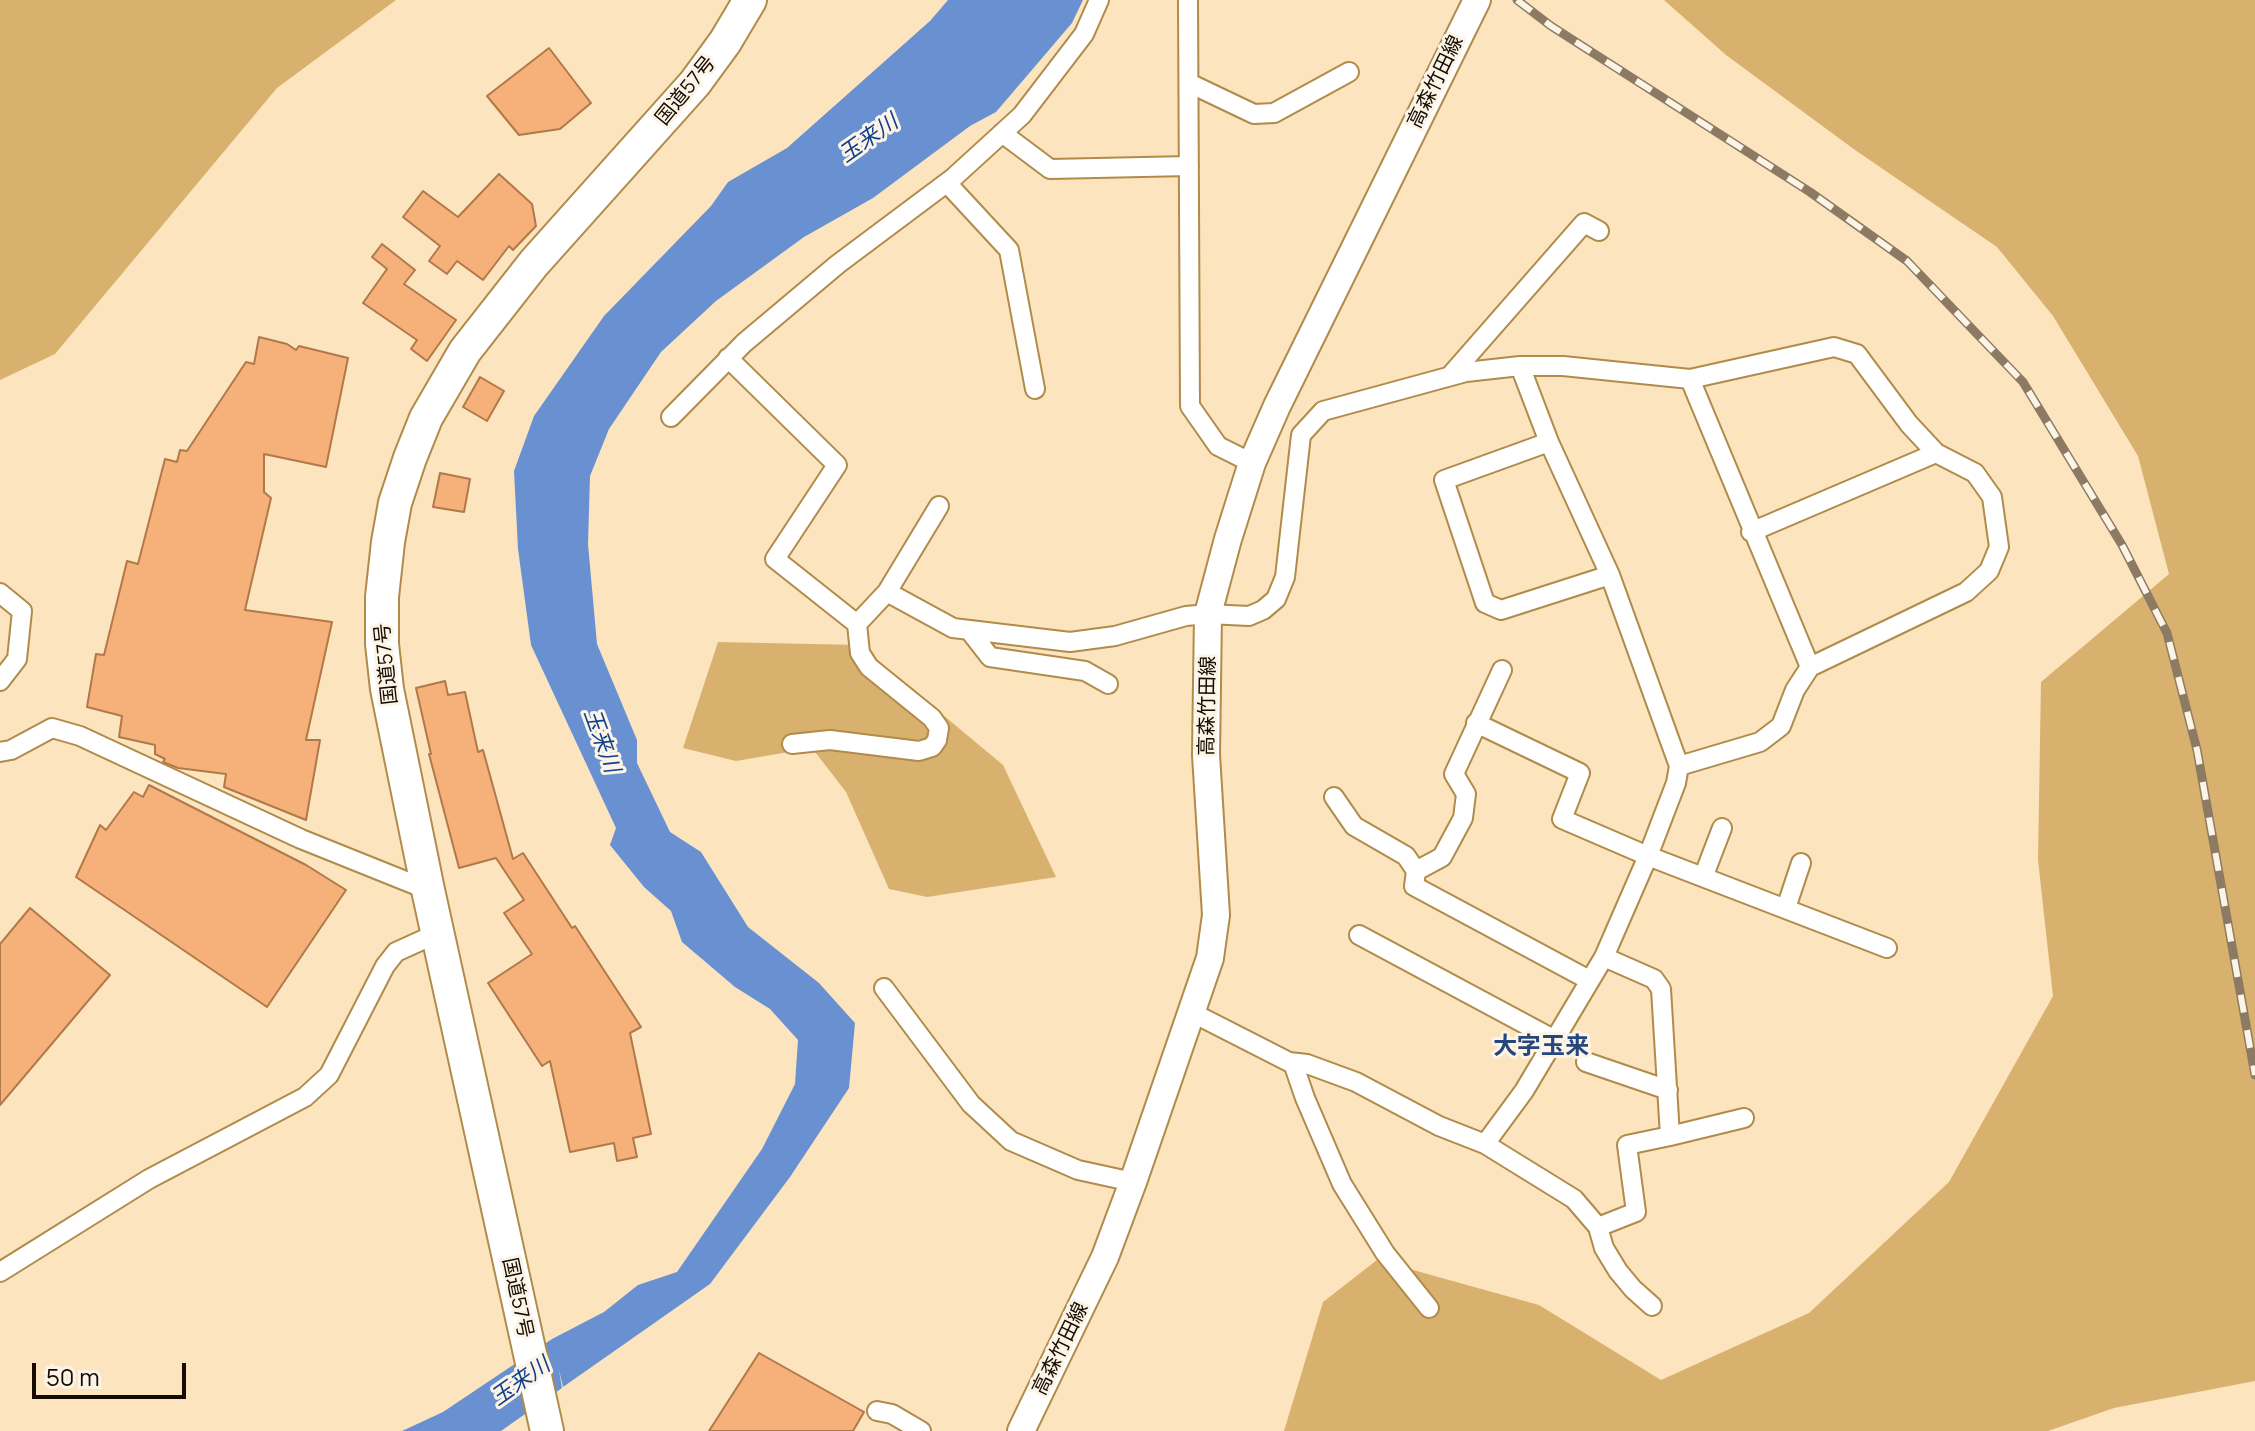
<!DOCTYPE html>
<meta charset="utf-8">
<style>
body{margin:0}
#map{position:relative;width:2255px;height:1431px;overflow:hidden;background:#fce4be;font-family:Manrope,sans-serif}
canvas{display:block}
.scale{position:absolute;left:32px;top:1363px;width:154px;height:36px;box-sizing:border-box;border:4px solid #150b00;border-top:0;padding-left:10px;font-size:24px;line-height:28px;white-space:nowrap;color:#150b00;-webkit-text-stroke:6px #fcf4e7;paint-order:stroke}
</style>
<div id="map">
<canvas width="2255" height="1431"></canvas>
<div class="scale">50 m</div>
</div>
<script>
const g = document.querySelector('canvas').getContext('2d');
g.lineJoin = 'round';
function fill(path, color) {
  g.fillStyle = color;
  g.fill(path, 'evenodd');
}
function poly(rows) {
  const path = new Path2D();
  for (const r of rows) {
    path.moveTo(r[0], r[1]);
    for (let i = 2; i < r.length; i += 2) path.lineTo(r[i], r[i + 1]);
  }
  return path;
}
function strokePath(path, color, width, dash) {
  g.strokeStyle = color;
  g.lineWidth = width;
  g.lineCap = dash ? 'butt' : 'round';
  g.setLineDash(dash || []);
  g.stroke(path);
}
function label(font, color, halo, rows, align = 'center') {
  g.font = font + ' Manrope,"Noto Sans JP",sans-serif';
  g.lineWidth = 6;
  g.setLineDash([]);
  g.textBaseline = 'middle';
  g.strokeStyle = halo;
  g.fillStyle = color;
  for (const [text, x, y, turn = 0] of rows) {
    g.save();
    g.translate(x, y);
    g.rotate((+turn || 0) * Math.PI / 180);
    g.textAlign = isNaN(turn) ? turn : align;
    if (halo) g.strokeText(text, 0, 0);
    g.fillText(text, 0, 0);
    g.restore();
  }
}
fill(poly([
 [0,0,396,0,277,88,55,354,0,380],
 [1664,0,2255,0,2255,1381,2114,1408,2048,1431,1284,1431,1323,1302,1377,1260,1539,1305,1661,1380,1809,1313,1949,1182,2053,996,2038,860,2041,682,2169,574,2138,456,2053,316,1997,247,1855,150,1726,55],
 [718,642,859,645,1003,765,1056,877,927,897,889,889,846,792,812,748,736,761,683,748]
]), '#d9b16e');
fill(poly([
 [948,0,1083,0,1072,23,996,112,970,126,873,198,804,237,716,301,661,352,609,429,590,476,588,544,597,644,637,740,637,763,670,832,701,852,748,927,819,983,855,1023,849,1088,790,1177,710,1284,563,1387,559,1370,562,1388,501,1431,402,1431,443,1412,552,1339,604,1312,638,1285,677,1272,762,1149,795,1084,798,1040,770,1009,735,987,682,942,671,911,644,887,610,845,616,828,531,645,518,549,514,471,534,416,604,316,711,206,728,182,787,148,930,21]
]), '#6991d2');
const building = poly([
 [549,48,591,103,560,129,519,135,487,96,549,48],
 [499,174,532,204,536,226,513,250,509,246,483,280,457,261,447,274,429,261,440,246,403,217,423,191,458,217,499,174],
 [382,244,415,270,404,284,456,320,427,361,411,349,417,340,363,303,387,269,372,257,382,244],
 [259,337,287,344,296,350,299,346,348,358,326,467,264,454,264,492,271,498,245,610,332,622,306,740,320,740,306,820,224,787,226,774,178,768,163,762,165,759,155,754,155,745,119,737,122,716,87,707,96,654,104,655,127,561,138,564,165,459,177,462,180,450,187,451,246,362,254,364,259,337],
 [480,377,504,391,487,421,463,407,480,377],
 [440,473,470,479,464,512,433,507,440,473],
 [445,681,448,695,465,692,478,752,483,750,513,859,523,853,572,928,575,926,641,1027,630,1033,651,1134,633,1138,637,1157,617,1161,614,1143,570,1152,550,1061,542,1066,488,983,532,954,504,913,524,900,496,858,459,868,429,754,431,754,416,688,445,681],
 [149,785,306,865,346,890,267,1007,76,877,100,825,106,830,134,792,143,797,149,785],
 [30,908,110,975,0,1105,0,944,30,908],
 [759,1353,864,1412,853,1431,709,1431,759,1353]
]);
fill(building, '#f5b179');
strokePath(building, '#b17949', 2);
const minor = poly([
 [1188,0,1190,406,1218,446,1252,463],
 [1189,83,1254,114,1274,113,1349,72],
 [1002,133,1050,169,1189,166],
 [947,183,1009,250,1035,389],
 [728,358,837,465,775,559,857,624,887,592],
 [1450,376,1584,223,1599,231],
 [1690,379,1810,667],
 [671,417,744,343,838,264,953,178,1022,115,1084,34,1099,0],
 [1549,442,1444,480,1485,603,1501,610,1610,575],
 [939,506,887,592,953,628,1070,642,1115,636,1186,616,1208,614,1249,616,1263,610,1276,599,1285,577,1301,435,1323,411,1466,372,1520,366,1563,366,1690,379,1834,347,1857,354,1909,424,1936,453,1975,473,1992,497,1999,547,1989,571,1966,592,1810,667,1795,690,1781,726,1760,742,1679,766,1610,575,1549,442,1520,366],
 [1751,532,1936,453],
 [0,593,22,611,17,659,0,681],
 [969,630,990,657,1085,671,1108,684],
 [1476,723,1580,773,1562,819,1648,856,1887,948],
 [792,744,830,740,919,751,932,747,937,740,939,728,932,718,869,667,860,653,857,624],
 [0,752,11,750,52,728,80,736,301,839,428,890],
 [1334,797,1354,826,1406,856,1416,871,1414,886,1589,980],
 [1416,871,1442,857,1463,818,1466,794,1454,774,1502,670],
 [1704,875,1722,828],
 [1786,908,1801,863],
 [1359,935,1553,1039],
 [884,988,971,1104,1011,1141,1078,1170,1133,1182],
 [1191,1012,1289,1062,1307,1064,1356,1082,1439,1126,1485,1144,1574,1199,1598,1227,1636,1212,1627,1145,1670,1136,1661,989,1654,979,1604,957],
 [1586,1062,1668,1090],
 [1293,1063,1305,1098,1342,1184,1385,1253,1429,1308],
 [1670,1136,1744,1118],
 [1485,1144,1524,1091,1604,957,1648,856,1676,783,1679,766],
 [1598,1227,1604,1248,1618,1271,1633,1289,1652,1306],
 [0,1272,149,1179,305,1097,329,1075,385,966,396,952,438,933],
 [877,1411,892,1414,921,1431]
]);
const secondary = poly([
 [1021,1431,1105,1257,1133,1182,1210,958,1216,915,1206,755,1208,614,1228,539,1252,463,1277,406,1477,0]
]);
const trunk = poly([
 [547,1431,428,890,387,689,382,644,382,597,388,542,395,503,410,458,426,418,465,351,534,263,695,83,725,42,750,0]
]);
strokePath(minor, '#b08b4a', 22);
strokePath(secondary, '#b08b4a', 30);
strokePath(trunk, '#b08b4a', 36);
strokePath(minor, '#fff', 18);
strokePath(secondary, '#fff', 26);
strokePath(trunk, '#fff', 32);
const rail = poly([
 [1517,0,1551,26,1810,192,1907,261,2023,382,2122,545,2167,633,2197,750,2255,1075]
]);
strokePath(rail, '#8c7b62', 9);
strokePath(rail, '#fcf4e7', 6, [18]);
label('20px', '#150b00', '#fcf4e7', [
 ["高森竹田線",1436,82,-64],
 ["国道57号",686,91,-51],
 ["国道57号",387,664,-96],
 ["高森竹田線",1208,706,-89],
 ["国道57号",517,1298,78],
 ["高森竹田線",1061,1349,-64]
]);
label('italic 22px', '#11418d', '#fcf4e7', [
 ["玉来川",869,139,-35],
 ["玉来川",601,741,70],
 ["玉来川",521,1382,-35]
]);
label('bold 24px', '#26467d', '#fcf4e7', [
 ["大字玉来",1541,1047]
]);
</script>
